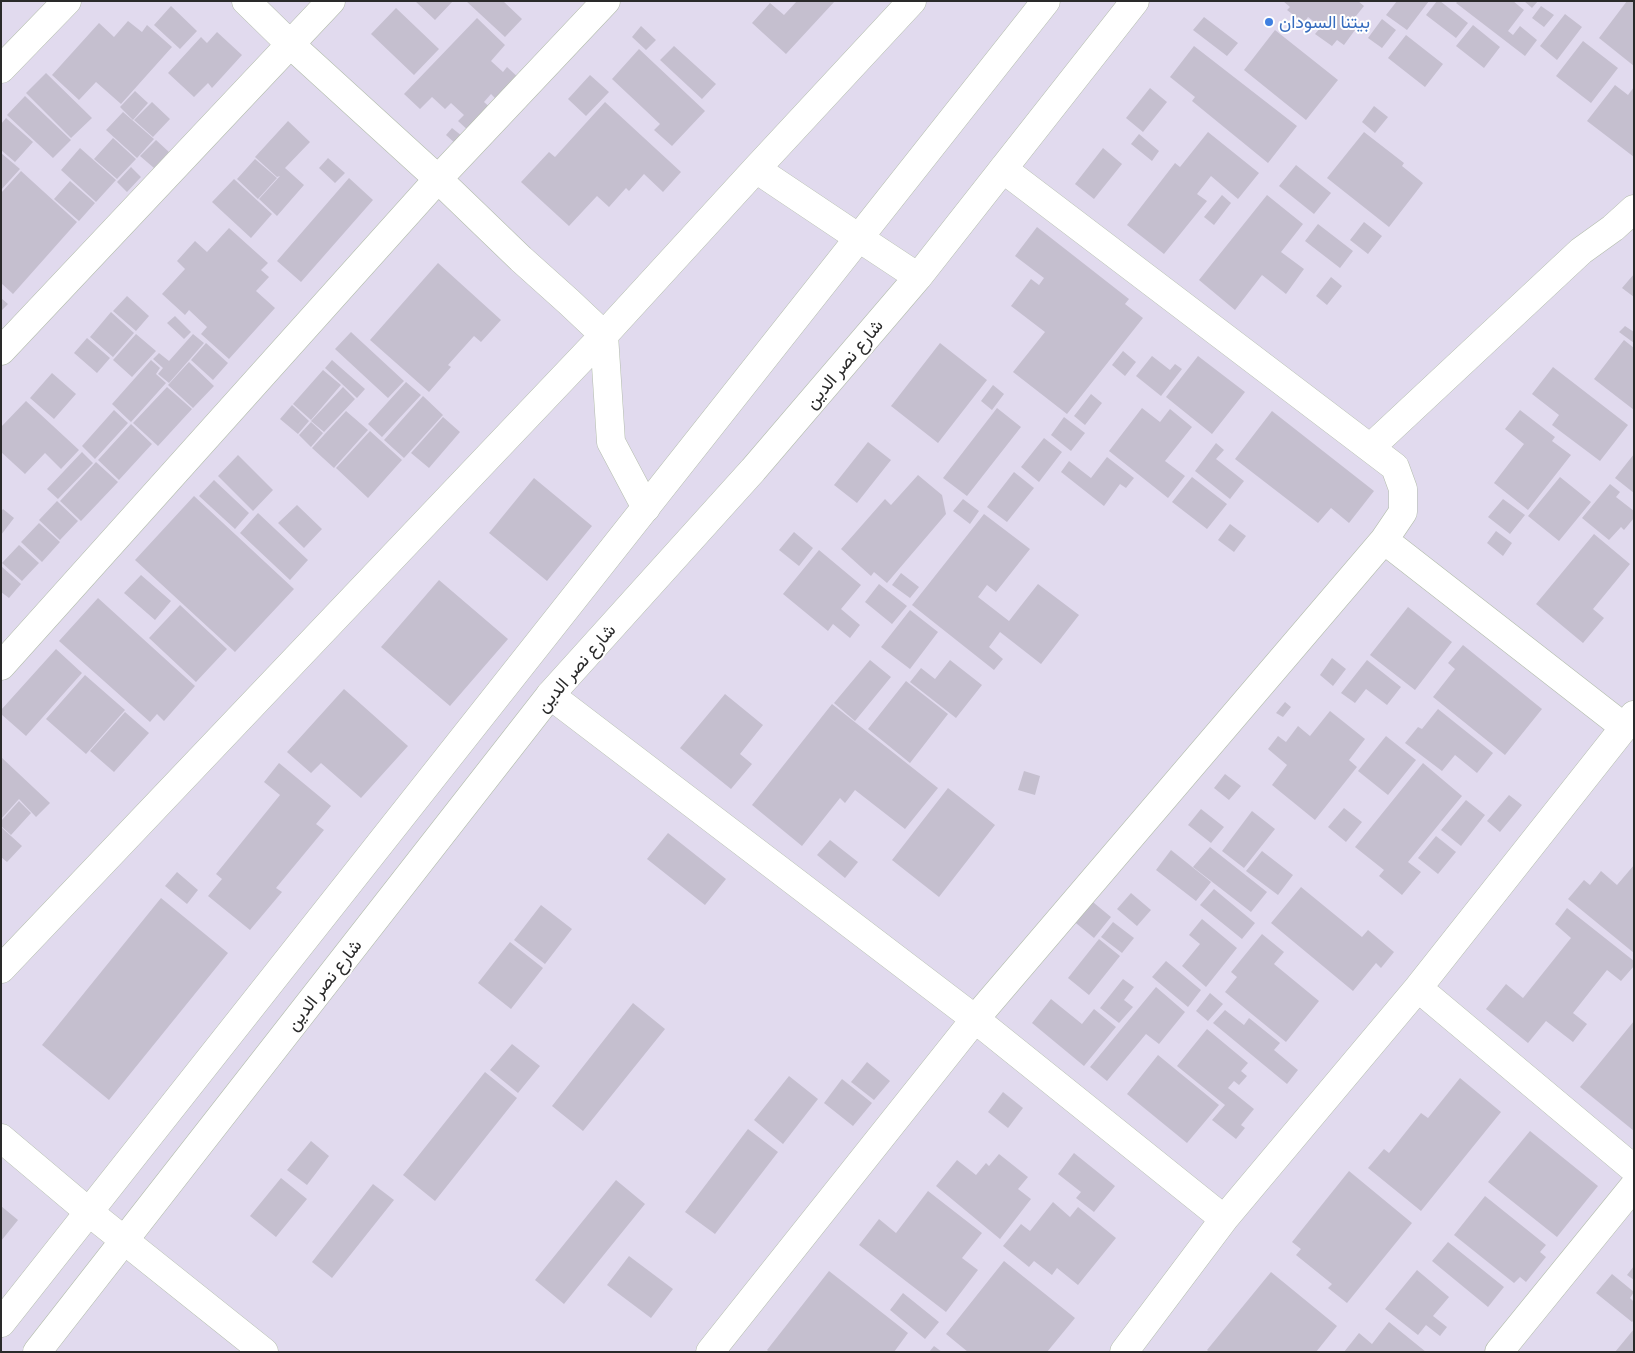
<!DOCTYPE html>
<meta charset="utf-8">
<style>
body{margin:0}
#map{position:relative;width:1635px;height:1353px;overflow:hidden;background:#e1daee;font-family:"Exo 2",sans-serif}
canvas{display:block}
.frame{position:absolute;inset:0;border:2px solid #2a2a2a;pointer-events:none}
</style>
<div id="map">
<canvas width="1635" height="1353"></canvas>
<div class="frame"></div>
</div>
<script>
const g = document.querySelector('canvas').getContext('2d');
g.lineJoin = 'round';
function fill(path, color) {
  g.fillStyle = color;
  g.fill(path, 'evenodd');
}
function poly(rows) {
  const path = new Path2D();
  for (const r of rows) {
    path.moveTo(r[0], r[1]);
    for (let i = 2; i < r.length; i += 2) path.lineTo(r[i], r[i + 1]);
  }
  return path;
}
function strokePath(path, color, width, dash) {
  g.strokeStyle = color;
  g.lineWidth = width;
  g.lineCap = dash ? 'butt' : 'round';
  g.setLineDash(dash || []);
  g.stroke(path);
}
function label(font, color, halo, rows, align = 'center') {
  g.font = font + ' "Exo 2",Vazirmatn,sans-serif';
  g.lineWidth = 4;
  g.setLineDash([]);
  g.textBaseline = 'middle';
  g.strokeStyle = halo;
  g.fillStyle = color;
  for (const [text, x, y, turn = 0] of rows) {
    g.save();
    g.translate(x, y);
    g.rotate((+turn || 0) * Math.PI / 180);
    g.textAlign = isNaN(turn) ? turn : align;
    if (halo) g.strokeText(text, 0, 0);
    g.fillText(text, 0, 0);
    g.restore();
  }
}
fill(poly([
 [415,1,453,1,435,20],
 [466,1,503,1,522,19,505,37],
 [797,1,835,1,786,54,752,23,770,3,784,15],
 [1283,1,1358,1,1364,6,1348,26,1355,30,1344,45,1337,40,1332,46,1315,34,1321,27,1308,17,1304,23,1287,10,1290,7],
 [1397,1,1429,1,1407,30,1386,15],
 [1437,1,1440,1,1468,23,1456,38,1426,15],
 [1458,1,1513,1,1524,10,1508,31,1513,35,1520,26,1537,40,1525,56,1456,3],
 [1524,1,1538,1,1532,8],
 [1627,1,1634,1,1634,66,1599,38],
 [171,6,197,31,180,49,154,25],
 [1541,6,1554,15,1544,27,1532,18],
 [396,8,439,49,414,75,371,34],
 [1565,14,1582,27,1557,60,1540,46],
 [1204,17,1238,43,1227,56,1193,30],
 [477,18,505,45,491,61,503,72,507,67,521,80,500,103,491,94,484,102,493,110,471,133,458,121,464,115,451,103,445,109,432,97,420,109,404,94],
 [1382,19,1396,30,1382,48,1368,38],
 [128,21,142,32,147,25,172,47,121,104,96,82,79,100,52,75,99,23,114,37],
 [1473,25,1500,47,1484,68,1456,46],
 [641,26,656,40,646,50,632,37],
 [1275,30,1338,80,1306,120,1244,70],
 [217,32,242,55,212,88,208,83,194,97,168,73,201,37,207,43],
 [1406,35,1443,64,1425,87,1388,58],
 [1583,41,1618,68,1591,103,1556,76],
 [674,46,716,84,702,99,660,60],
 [1194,46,1297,126,1268,163,1192,101,1195,97,1170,77],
 [639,49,705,111,672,146,654,130,660,124,612,79],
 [46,73,92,118,71,138,26,93],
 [590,75,609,92,586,116,568,99],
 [1615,85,1628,95,1634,87,1634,157,1587,121],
 [1150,88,1167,102,1143,132,1126,118],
 [135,91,148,103,133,120,120,107],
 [25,96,71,140,53,158,7,115],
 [152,102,170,119,153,137,134,120],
 [605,102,681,172,663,192,644,174,629,191,626,188,609,207,597,196,569,226,521,182,549,152,555,157],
 [1374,106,1388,117,1375,133,1362,122],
 [123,112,154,139,137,158,106,130],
 [6,118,33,142,15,162,1,150,1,124],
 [288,121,310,142,285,168,304,185,277,216,259,199,280,176,277,177,255,157],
 [452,128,462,136,456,144,446,135],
 [1208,132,1259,173,1238,199,1211,176,1197,194,1207,201,1164,254,1127,225,1175,163,1180,167],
 [1364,132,1404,163,1402,166,1423,183,1389,227,1327,178],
 [1139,134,1159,151,1152,161,1131,144],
 [113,138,136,159,117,179,94,159],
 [156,140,169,152,154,168,140,156],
 [80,148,116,180,96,202,61,170],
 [1103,148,1122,164,1094,199,1075,184],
 [1,153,20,169,1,190],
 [328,158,345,173,335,183,319,168],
 [255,159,277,178,258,199,237,179],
 [1296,165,1331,193,1314,214,1279,186],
 [131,167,141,177,127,192,117,182],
 [21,171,77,222,13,294,1,283,1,193],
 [349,178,373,200,301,282,277,261],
 [234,179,272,214,251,238,212,202],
 [70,181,95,203,79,221,54,199],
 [1222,195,1231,203,1214,225,1204,217],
 [1267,195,1303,224,1281,252,1304,269,1286,294,1262,275,1235,310,1199,280],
 [1364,222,1382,236,1368,254,1350,240],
 [1318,224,1353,251,1340,268,1305,241],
 [1037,227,1129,299,1125,304,1143,318,1067,414,1013,372,1045,332,1011,306,1031,279,1039,285,1044,278,1015,256],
 [229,228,268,263,261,270,269,277,256,291,275,308,229,359,201,334,207,327,189,310,185,315,162,294,185,269,177,261,195,241,207,252],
 [438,263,501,320,481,342,474,336,448,365,451,367,429,392,370,340],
 [1634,274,1634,297,1622,288],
 [1331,277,1342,286,1327,305,1316,296],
 [127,296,149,316,136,331,113,311],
 [1,298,8,304,1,311],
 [111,312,134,333,113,357,90,337],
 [175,316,191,332,184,339,167,323],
 [1625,326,1634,332,1634,343,1619,332],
 [351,332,404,381,388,398,335,349],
 [136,334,156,351,132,377,113,360],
 [193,334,204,343,169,383,158,374,163,368,153,359,159,353,169,361],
 [87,338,110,358,97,373,74,353],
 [1624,340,1634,348,1634,410,1594,379],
 [206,343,228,363,213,380,191,360],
 [940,343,987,380,938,443,891,406],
 [1123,351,1136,362,1125,376,1112,365],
 [1152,356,1170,370,1175,364,1182,369,1161,396,1136,376],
 [1198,356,1245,392,1212,434,1166,397],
 [151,360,160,368,156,374,166,383,131,422,112,404],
 [332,360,365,389,357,398,325,368],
 [189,362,214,386,193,408,168,385],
 [1553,367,1628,425,1600,461,1552,425,1559,415,1532,394],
 [323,370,341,385,311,420,293,404],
 [52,373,76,394,54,419,30,398],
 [406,382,421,395,382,437,368,424],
 [993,385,1004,394,992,410,981,401],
 [167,387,192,409,158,446,133,423],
 [343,387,355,399,324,432,311,421],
 [1091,394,1102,403,1085,425,1074,416],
 [423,396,443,415,404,458,384,440],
 [26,401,79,450,61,469,45,453,25,474,1,452,1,427],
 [292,405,309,421,298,434,280,419],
 [997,408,1021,427,967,496,943,478],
 [1142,408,1160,422,1170,409,1192,427,1165,461,1185,476,1168,498,1109,451],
 [114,410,128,423,95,459,82,446],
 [1520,410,1555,437,1552,441,1571,455,1528,510,1494,483,1524,444,1505,429],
 [346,411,368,430,334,468,312,448],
 [1272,411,1374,491,1349,523,1331,508,1318,523,1235,459],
 [443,417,460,432,429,468,411,453],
 [1064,417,1085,433,1071,451,1051,435],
 [311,422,323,433,311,447,299,435],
 [131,424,152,444,119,480,98,460],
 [370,431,402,460,368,498,336,468],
 [1044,438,1062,452,1039,482,1021,467],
 [868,442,891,460,857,503,834,485],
 [1216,443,1224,450,1216,459,1244,481,1230,499,1195,471],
 [82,452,93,463,58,499,47,489],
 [1634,454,1634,493,1615,478],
 [238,455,273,490,253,511,218,476],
 [1107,457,1134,478,1126,488,1120,484,1104,506,1061,472,1069,461,1091,478],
 [96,462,118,482,81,521,60,501],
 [1014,472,1034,488,1007,522,987,507],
 [918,475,942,495,946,514,887,583,874,572,871,576,841,549,885,499,891,505],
 [1192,477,1227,504,1207,529,1172,502],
 [1560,477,1591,502,1559,541,1528,516],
 [534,478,592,526,547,581,489,533],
 [214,480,249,513,235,529,199,496],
 [1610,484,1620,492,1616,497,1634,511,1634,518,1624,530,1621,527,1609,540,1582,518],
 [194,496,294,589,235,652,135,560],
 [963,499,979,511,970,524,953,511],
 [1503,499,1525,515,1510,534,1488,517],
 [57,501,78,521,60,540,39,520],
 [297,505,322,529,304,548,278,523],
 [3,509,14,518,1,535,1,511],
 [258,513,308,560,290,580,240,533],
 [984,514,1030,549,996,592,987,585,978,597,1009,621,1038,584,1079,615,1041,664,1000,632,989,647,1003,659,994,670,912,605],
 [39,523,60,542,42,562,21,542],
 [1230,524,1246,536,1234,552,1218,540],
 [1496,531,1512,543,1503,556,1487,543],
 [794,532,813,548,799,566,779,550],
 [1594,534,1630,564,1593,609,1604,618,1583,643,1536,604],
 [19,545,39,563,22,581,2,563],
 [819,550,861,585,841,609,860,625,850,638,833,624,828,631,783,594],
 [1,566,21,584,9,598,1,592],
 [901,573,919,587,910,598,892,585],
 [141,575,171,601,155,620,124,593],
 [439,580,508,639,450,706,381,647],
 [879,584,907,606,892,624,865,602],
 [98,598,195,686,164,721,157,714,150,722,59,641],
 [180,605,227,649,196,682,149,638],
 [1408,607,1452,642,1415,690,1370,655],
 [910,610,938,632,910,669,881,647],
 [1463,645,1542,709,1505,755,1433,697,1455,669,1448,663],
 [56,649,82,673,26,736,1,714,1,710],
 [1332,658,1346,669,1333,686,1320,675],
 [870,660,891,677,855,721,834,703],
 [950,660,982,685,956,718,910,682,921,668,935,679],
 [1367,660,1401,687,1387,705,1366,689,1355,703,1341,693],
 [85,675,125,710,86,754,46,719],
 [906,681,948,714,910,763,868,729],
 [344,689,408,746,361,798,321,763,311,773,287,752],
 [725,694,763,725,740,754,752,764,731,789,680,748],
 [1285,702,1291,707,1283,717,1276,713],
 [832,704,938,788,905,829,855,790,845,803,840,798,802,846,752,805],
 [1438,709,1493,753,1477,773,1455,755,1442,771,1405,743,1418,727,1422,729],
 [1330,711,1365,739,1349,760,1357,767,1315,820,1272,785,1287,765,1268,749,1278,736,1286,742,1298,726,1310,736],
 [125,712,149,733,114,772,90,751],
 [1386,736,1416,760,1388,795,1358,771],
 [1,757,50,803,36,817,19,799,1,819],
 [279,763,331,806,316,824,324,830,276,888,282,892,250,930,208,896,222,879,216,874,280,795,264,782],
 [1423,763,1462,796,1408,862,1421,872,1402,895,1379,876,1384,870,1355,847],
 [1024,771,1040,776,1035,795,1018,790],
 [1225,774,1241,786,1229,800,1214,788],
 [948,788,995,825,939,897,892,860],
 [1509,795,1522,805,1500,832,1487,821],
 [1466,800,1485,815,1461,846,1441,830],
 [19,801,31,813,11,835,1,826,1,821],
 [1344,808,1362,822,1346,842,1328,827],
 [1201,809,1224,827,1211,843,1188,825],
 [1252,811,1275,829,1244,868,1222,851],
 [1,827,22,846,7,862,1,857],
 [668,833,726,879,705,905,647,859],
 [1436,836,1456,852,1438,874,1418,858],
 [830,840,858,862,845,878,817,855],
 [1210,847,1267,892,1251,912,1193,867],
 [1171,850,1211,882,1196,901,1156,870],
 [1262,851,1293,875,1278,895,1246,871],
 [1634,865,1634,953,1568,899,1584,880,1590,885,1601,871,1617,885],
 [177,872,198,890,187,904,165,886],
 [1301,887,1362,937,1368,930,1394,952,1381,968,1376,963,1353,991,1271,923],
 [1214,889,1255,923,1242,939,1200,905],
 [1131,893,1151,910,1137,926,1117,909],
 [161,898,228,953,109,1100,42,1045],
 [1088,898,1111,917,1094,938,1071,919],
 [541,905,572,929,545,964,514,940],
 [1567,908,1634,961,1634,966,1621,981,1607,970,1573,1013,1587,1024,1573,1042,1546,1021,1528,1043,1486,1009,1506,984,1523,998,1571,938,1555,924],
 [1202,919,1237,948,1206,987,1182,966,1200,944,1189,935],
 [1113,922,1134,938,1122,953,1101,937],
 [1262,934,1284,952,1274,964,1319,1001,1286,1042,1225,992,1237,977,1231,972],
 [1099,939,1120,956,1089,995,1068,978],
 [510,942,543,968,511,1009,478,983],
 [1166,961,1201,990,1188,1007,1152,977],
 [1123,979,1134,987,1124,1000,1133,1007,1119,1023,1100,1008],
 [1156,987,1185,1012,1159,1044,1146,1034,1107,1081,1090,1067],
 [1210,993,1223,1004,1208,1021,1196,1011],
 [1051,999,1082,1024,1094,1009,1116,1027,1084,1066,1032,1023],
 [633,1003,665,1029,583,1131,552,1106],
 [1225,1010,1244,1025,1249,1018,1280,1043,1274,1050,1298,1070,1287,1084,1213,1023],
 [1634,1021,1634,1131,1580,1087],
 [1207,1029,1248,1063,1241,1071,1247,1076,1239,1085,1234,1081,1228,1088,1254,1109,1241,1125,1245,1128,1236,1139,1212,1120,1225,1105,1177,1066],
 [512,1044,540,1066,518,1093,490,1070],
 [1158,1055,1219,1105,1187,1143,1127,1094],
 [867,1062,890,1081,874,1100,851,1082],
 [485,1072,517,1098,435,1201,403,1175],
 [789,1076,818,1099,783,1144,754,1120],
 [1460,1078,1501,1112,1421,1211,1368,1168,1384,1149,1389,1153,1421,1113,1428,1118],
 [842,1079,872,1103,853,1126,824,1103],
 [1003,1092,1023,1108,1008,1128,988,1112],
 [748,1129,778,1152,715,1234,685,1212],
 [1530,1131,1598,1186,1557,1237,1488,1182],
 [311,1141,329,1156,307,1185,287,1170],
 [1074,1153,1115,1186,1094,1212,1076,1198,1081,1192,1058,1174],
 [999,1154,1028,1177,1018,1189,1031,1199,1000,1239,936,1186,957,1160,976,1175,986,1163,989,1166],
 [1349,1171,1412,1223,1347,1303,1328,1288,1332,1284,1296,1255,1301,1249,1292,1242],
 [281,1178,307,1199,276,1237,250,1216],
 [616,1180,645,1204,564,1304,535,1280],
 [373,1184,394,1200,332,1278,312,1262],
 [928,1191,982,1233,962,1258,978,1270,946,1312,859,1245,879,1219,896,1233],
 [1485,1196,1546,1245,1540,1252,1546,1257,1526,1282,1520,1277,1514,1283,1454,1235],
 [1053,1202,1070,1217,1078,1207,1116,1238,1078,1285,1057,1268,1052,1275,1034,1261,1029,1267,1003,1246,1021,1224,1030,1231],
 [1,1206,18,1220,1,1241],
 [1448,1242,1504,1287,1488,1307,1432,1261],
 [629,1256,673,1289,651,1318,607,1285],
 [1004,1261,1075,1318,1047,1352,968,1352,946,1334],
 [1634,1266,1634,1280,1627,1275],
 [1417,1270,1449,1297,1433,1316,1447,1327,1440,1336,1426,1325,1418,1335,1385,1309],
 [829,1271,908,1333,894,1352,769,1352,767,1350],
 [1271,1272,1337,1326,1316,1352,1209,1352,1207,1350],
 [1612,1274,1634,1292,1630,1298,1634,1302,1634,1320,1632,1322,1596,1293],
 [903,1293,939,1322,925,1339,890,1310],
 [1389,1322,1426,1352,1344,1352,1359,1333,1372,1344],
 [1634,1329,1634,1352,1615,1352],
 [934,1346,942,1352,929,1352]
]), '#c5bfcf');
const minor = poly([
 [246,1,290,44,438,179,521,259,569,302,604,335,611,442,646,508],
 [1,69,67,1],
 [756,169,859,238],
 [1,351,331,1],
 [1371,447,1581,251,1613,228,1634,209],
 [1384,540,1624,727],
 [1,666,438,179,606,1],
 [550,695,975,1019,1224,1219],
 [1,969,604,335,756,169,912,1],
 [1418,988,1634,1169],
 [1,1138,90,1213,264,1352],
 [710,1352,975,1019,1384,540,1403,512,1403,489,1395,467,1003,169],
 [1124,1352,1224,1219,1418,988,1634,715],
 [1499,1352,1634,1186]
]);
const tertiary = poly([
 [859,238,918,277],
 [1,1323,1046,1],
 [37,1352,550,695,753,470,918,277,1135,1]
]);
strokePath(minor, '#b2bcab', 29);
strokePath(tertiary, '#b2bcab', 29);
strokePath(minor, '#fff', 28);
strokePath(tertiary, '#fff', 28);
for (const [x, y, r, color] of [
 [1269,22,5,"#3f7fe0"]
]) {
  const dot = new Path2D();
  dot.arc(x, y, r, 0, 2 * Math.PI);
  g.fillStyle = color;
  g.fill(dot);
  strokePath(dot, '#fff', 2);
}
label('18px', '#366cbe', '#fff', [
 ["بيتنا السودان",1279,22]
], 'left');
label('18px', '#2a2a2a', '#fff', [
 ["شارع نصر الدين",844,364,-50],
 ["شارع نصر الدين",576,668,-49],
 ["شارع نصر الدين",324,985,-52]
]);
</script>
